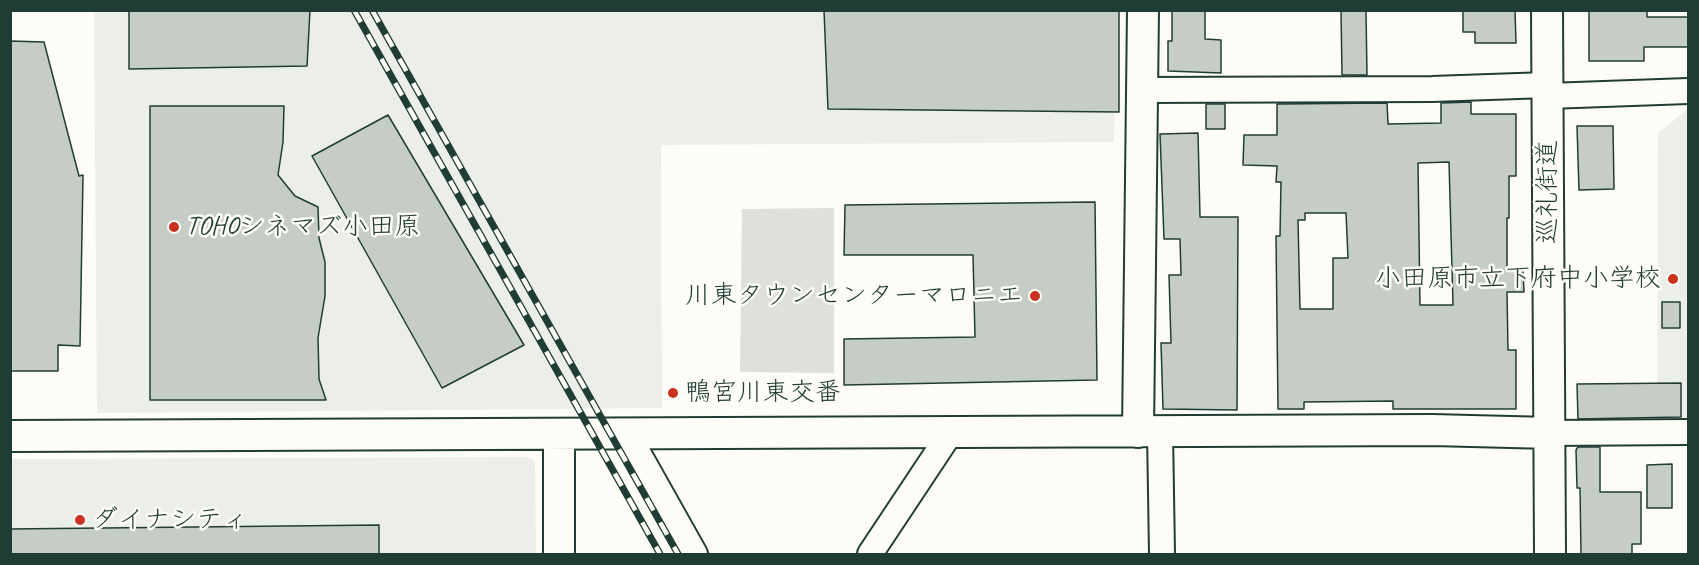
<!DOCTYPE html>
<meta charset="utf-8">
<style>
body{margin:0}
#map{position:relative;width:1699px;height:565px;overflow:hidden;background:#fdfcf7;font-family:Caveat,sans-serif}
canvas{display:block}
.frame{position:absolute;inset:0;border:12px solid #1f3d34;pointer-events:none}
</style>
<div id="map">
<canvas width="1699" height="565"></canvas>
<div class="frame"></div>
</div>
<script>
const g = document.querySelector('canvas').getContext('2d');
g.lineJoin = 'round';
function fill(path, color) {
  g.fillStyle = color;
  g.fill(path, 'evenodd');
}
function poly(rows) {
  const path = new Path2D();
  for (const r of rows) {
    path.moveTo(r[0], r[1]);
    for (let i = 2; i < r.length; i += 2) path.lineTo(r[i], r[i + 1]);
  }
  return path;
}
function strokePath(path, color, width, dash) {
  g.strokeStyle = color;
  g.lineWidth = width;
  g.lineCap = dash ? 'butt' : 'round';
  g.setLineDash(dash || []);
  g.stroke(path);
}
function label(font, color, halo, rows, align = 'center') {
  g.font = font + ' Caveat,"Klee One",sans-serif';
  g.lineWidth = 5;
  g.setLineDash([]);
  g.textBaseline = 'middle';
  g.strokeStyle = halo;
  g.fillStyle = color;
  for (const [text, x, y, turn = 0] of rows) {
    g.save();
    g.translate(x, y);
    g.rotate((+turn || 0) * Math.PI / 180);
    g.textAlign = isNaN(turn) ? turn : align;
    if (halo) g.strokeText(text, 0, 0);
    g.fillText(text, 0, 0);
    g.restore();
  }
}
fill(poly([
 [94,11,1116,11,1114,142,661,145,662,408,97,413],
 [1688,109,1688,426,1657,426,1658,133],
 [528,457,535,461,536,554,11,554,10,459]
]), '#eceee9');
fill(poly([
 [834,208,834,373,740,372,742,209]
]), '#dde0db');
const building = poly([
 [129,10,310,10,307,66,129,69,129,10],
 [824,10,1119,10,1119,112,828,109,824,10],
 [1172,10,1205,10,1205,39,1221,40,1221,73,1168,71,1168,41,1172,41,1172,10],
 [1341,10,1366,10,1367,75,1342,75,1341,10],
 [1463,10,1515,10,1516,43,1475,43,1475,32,1463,32,1463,10],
 [1589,10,1647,10,1647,17,1689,17,1689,47,1644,47,1644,61,1589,61,1589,10],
 [10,41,44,42,79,176,83,175,80,346,58,345,58,371,10,371,10,41],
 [1471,102,1471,114,1516,114,1516,176,1509,176,1509,218,1507,218,1507,270,1523,270,1524,292,1507,292,1508,350,1516,350,1516,409,1393,409,1393,401,1304,402,1304,409,1278,409,1276,236,1280,236,1281,182,1276,182,1277,166,1243,165,1244,135,1277,135,1277,104,1387,103,1388,124,1441,123,1441,103,1471,102],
 [1449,162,1453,305,1420,305,1418,163,1449,162],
 [1305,213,1346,213,1348,258,1333,258,1333,309,1300,309,1298,220,1305,220,1305,213],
 [1206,104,1225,104,1225,129,1206,129,1206,104],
 [150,106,284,106,283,142,278,175,295,196,318,207,319,238,325,262,325,296,318,338,319,379,326,400,150,400,150,106],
 [388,115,524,345,442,388,312,156,388,115],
 [1577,126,1613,126,1614,189,1579,190,1577,126],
 [1198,133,1200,217,1238,217,1237,410,1163,409,1161,343,1171,343,1169,275,1181,275,1180,239,1164,239,1160,134,1198,133],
 [1095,202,1097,380,844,385,844,339,975,337,973,255,844,255,845,205,1095,202],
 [1662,302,1680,302,1680,328,1662,328,1662,302],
 [1681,383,1681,417,1578,419,1577,384,1681,383],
 [1578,447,1600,447,1600,492,1641,492,1641,544,1632,544,1632,555,1581,555,1580,488,1577,488,1576,450,1578,447],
 [1672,464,1672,508,1647,508,1647,465,1672,464],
 [379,525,379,555,10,555,10,529,379,525]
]);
fill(building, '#c6cdc7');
strokePath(building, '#1f3d34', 1.5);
const minor = poly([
 [1142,90,1432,89,1547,85],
 [1548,96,1688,91],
 [1160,432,1162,554],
 [627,433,695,554],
 [1550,433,1688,432],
 [870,554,951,432]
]);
const tertiary = poly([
 [1547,10,1550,554],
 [1138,432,1143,10],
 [559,434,559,554],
 [10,436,1432,430,1550,433]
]);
strokePath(minor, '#1f3d34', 28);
strokePath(tertiary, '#1f3d34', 34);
strokePath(minor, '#fdfcf7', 24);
strokePath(tertiary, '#fdfcf7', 30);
const rail = poly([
 [354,10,660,554],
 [372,10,678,554]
]);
strokePath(rail, '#1f3d34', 7);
strokePath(rail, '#fdfcf7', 4.5, [14]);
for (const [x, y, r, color] of [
 [174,227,6,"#c8321e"],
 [1673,279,6,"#c8321e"],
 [1035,296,6,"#c8321e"],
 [673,393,6,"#c8321e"],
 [80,520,6,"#c8321e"]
]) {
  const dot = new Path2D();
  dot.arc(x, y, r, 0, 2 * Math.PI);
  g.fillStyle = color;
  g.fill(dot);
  strokePath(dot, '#fdfcf7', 2);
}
label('26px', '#1f3d34', '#fdfcf7', [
 ["巡礼街道",1548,192,-90]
]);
label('26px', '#1f3d34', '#fdfcf7', [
 ["TOHOシネマズ小田原",186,227],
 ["小田原市立下府中小学校",1661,279,"right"],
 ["川東タウンセンターマロニエ",1023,296,"right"],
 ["鴨宮川東交番",685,393],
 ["ダイナシティ",92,520]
], 'left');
</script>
